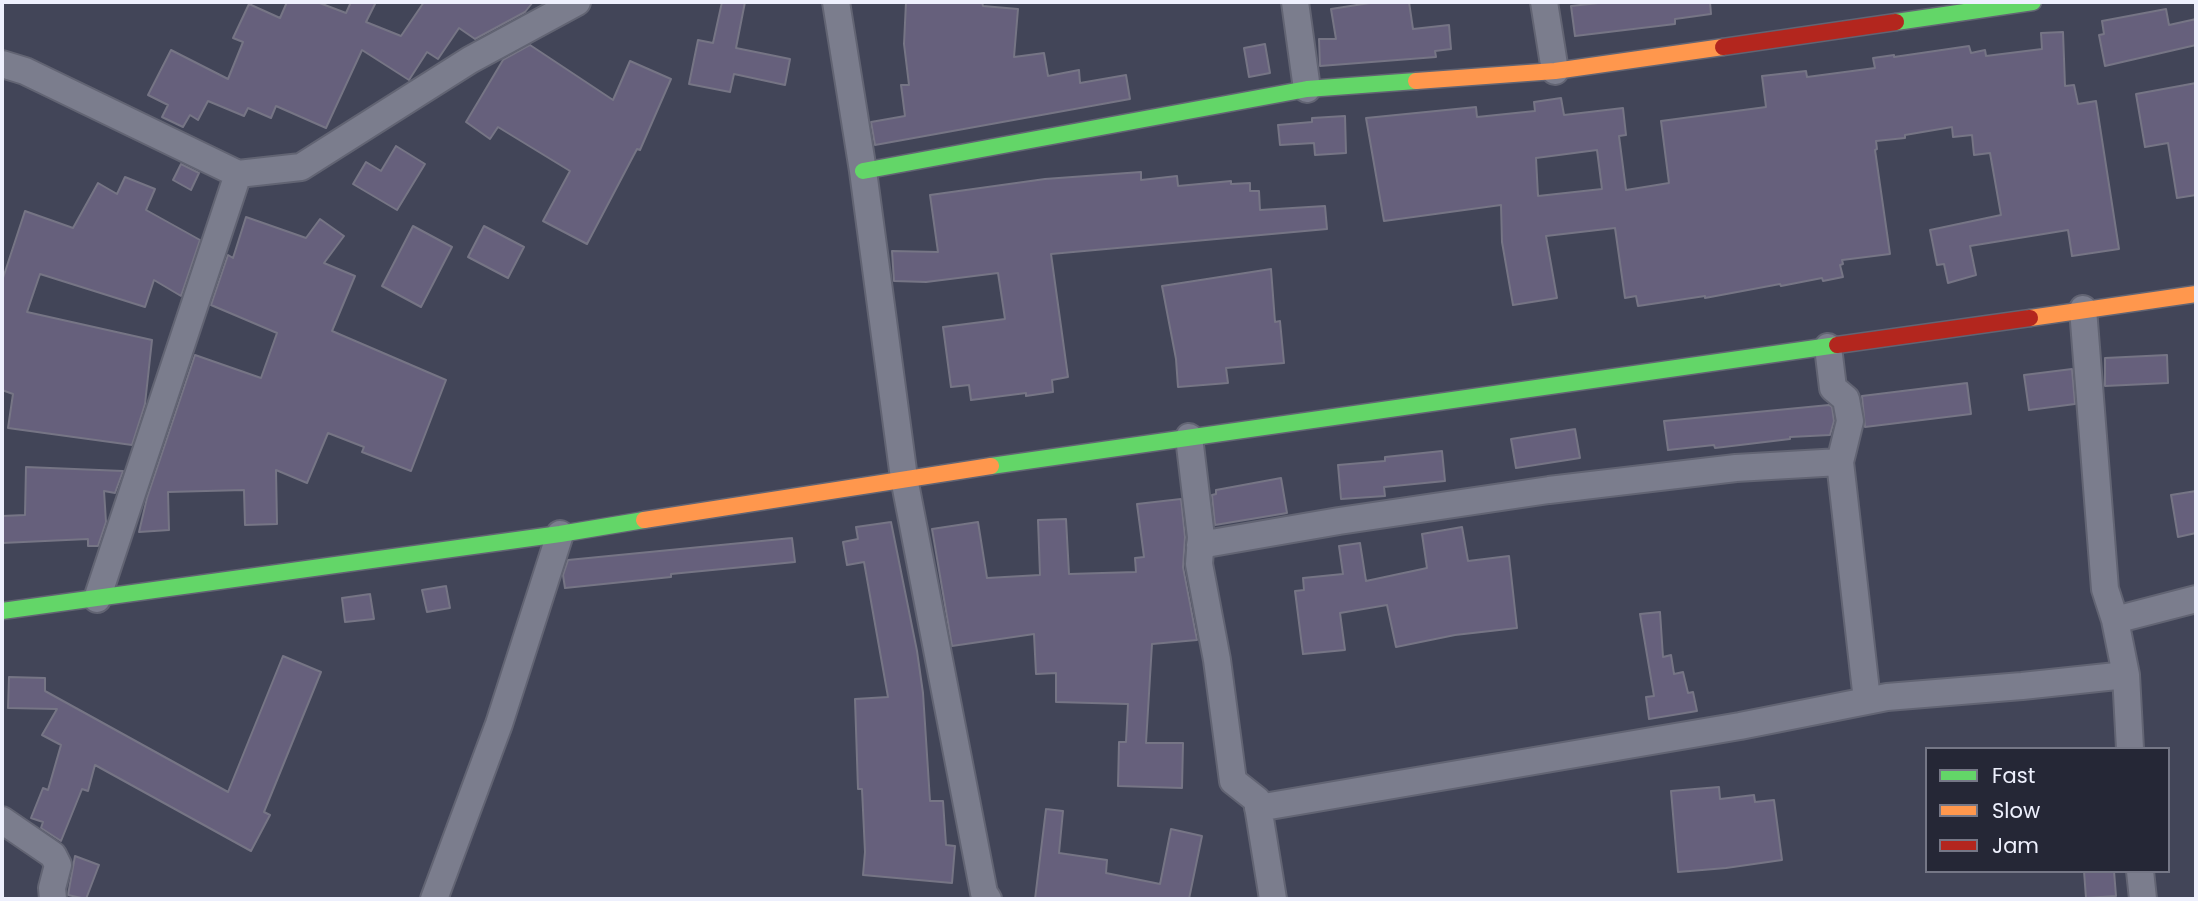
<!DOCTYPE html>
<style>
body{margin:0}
#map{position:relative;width:2198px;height:901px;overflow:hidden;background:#424558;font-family:Poppins,sans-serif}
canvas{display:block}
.frame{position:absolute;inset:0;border:4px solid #eef0fd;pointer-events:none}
.legend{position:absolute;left:1925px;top:747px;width:245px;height:126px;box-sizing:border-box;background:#252736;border:2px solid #757786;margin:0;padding:9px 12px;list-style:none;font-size:21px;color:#eef0fd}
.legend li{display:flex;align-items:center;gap:14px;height:35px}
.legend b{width:35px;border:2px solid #757786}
</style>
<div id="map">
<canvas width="2198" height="901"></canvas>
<div class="frame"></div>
<ul class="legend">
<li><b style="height:9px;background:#63d668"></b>Fast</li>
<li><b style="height:9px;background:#ff974d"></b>Slow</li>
<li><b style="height:9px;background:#b3261e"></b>Jam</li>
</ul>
</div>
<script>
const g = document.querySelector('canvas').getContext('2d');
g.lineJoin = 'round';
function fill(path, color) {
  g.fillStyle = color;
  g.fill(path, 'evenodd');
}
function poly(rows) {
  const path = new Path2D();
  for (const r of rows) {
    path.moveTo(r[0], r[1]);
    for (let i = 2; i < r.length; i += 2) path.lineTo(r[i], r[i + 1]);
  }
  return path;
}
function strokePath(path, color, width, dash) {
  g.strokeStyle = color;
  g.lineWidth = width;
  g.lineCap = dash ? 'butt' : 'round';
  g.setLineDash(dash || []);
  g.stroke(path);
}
const building = poly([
 [287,2,317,2,346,13,351,2,376,2,366,22,401,36,424,2,533,2,525,12,475,39,459,28,438,59,427,52,409,80,362,50,326,128,276,106,271,118,248,108,244,116,208,101,198,120,190,115,183,127,162,117,168,105,148,95,171,50,228,79,243,42,233,38,249,4,280,18,287,2],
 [722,2,745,2,736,48,790,59,785,85,734,74,730,92,689,84,698,40,713,43,722,2],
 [906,2,982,2,983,6,1018,9,1014,57,1044,53,1048,76,1079,70,1080,83,1126,75,1130,99,875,145,871,122,905,116,901,85,909,85,904,44,906,2],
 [1376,2,1409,2,1413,29,1449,25,1451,49,1435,51,1436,57,1320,66,1319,39,1336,39,1331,9,1376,2],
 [1608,2,1710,2,1711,14,1675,19,1675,24,1575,36,1571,6,1608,2],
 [2166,9,2169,25,2196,19,2196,45,2105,66,2099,35,2104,34,2102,21,2166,9],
 [2063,32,2065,86,2074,85,2078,104,2096,101,2119,249,2072,256,2068,230,1970,246,1976,275,1948,283,1944,264,1937,265,1930,230,2001,215,1990,153,1974,155,1972,135,1953,137,1952,127,1905,135,1905,138,1876,141,1877,149,1875,150,1890,254,1842,260,1843,264,1840,265,1843,277,1823,281,1822,278,1781,286,1780,284,1705,298,1705,296,1638,306,1636,296,1625,298,1615,228,1546,236,1557,298,1513,305,1502,242,1501,205,1384,221,1366,118,1476,107,1477,117,1535,111,1534,102,1561,98,1564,115,1623,108,1626,135,1619,136,1626,190,1669,183,1661,121,1766,107,1762,76,1806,71,1807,77,1875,68,1873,58,1894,55,1894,57,1969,46,1971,53,1985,50,1986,56,2042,49,2041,33,2063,32],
 [1597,150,1602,189,1538,196,1536,158,1597,150],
 [1265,44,1270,73,1249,77,1244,48,1265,44],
 [530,45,613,100,630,61,671,79,640,150,637,149,587,244,543,221,570,171,498,127,490,139,466,122,503,60,530,45],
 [2196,83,2196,195,2177,198,2168,143,2145,147,2136,94,2196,83],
 [1345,116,1346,153,1315,155,1314,143,1280,145,1278,125,1312,122,1312,118,1345,116],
 [396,146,425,164,397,210,353,184,366,162,381,171,396,146],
 [181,164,199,173,191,190,173,180,181,164],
 [1141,172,1141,180,1177,176,1178,186,1231,181,1231,184,1250,183,1250,191,1259,191,1260,210,1325,206,1327,229,1051,254,1068,377,1052,380,1053,392,1026,396,1026,393,971,400,969,385,951,387,943,327,1005,319,998,273,926,282,894,281,892,251,938,252,930,195,1045,179,1141,172],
 [125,177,155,189,146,210,200,240,181,296,154,280,145,307,40,274,27,312,152,340,145,404,132,445,8,428,13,394,2,390,2,281,25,211,73,228,98,183,117,194,125,177],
 [246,217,306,238,320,219,344,236,324,263,355,276,332,331,446,380,411,471,362,452,364,447,328,433,307,483,276,470,277,524,245,525,244,490,168,492,169,530,139,532,147,498,195,355,261,378,277,333,211,305,228,255,233,258,246,217],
 [413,226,452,247,421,307,382,286,413,226],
 [484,226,524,247,508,278,468,257,484,226],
 [1271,269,1275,322,1280,321,1284,363,1226,368,1228,383,1178,387,1176,359,1162,286,1271,269],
 [2167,355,2168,383,2105,386,2105,358,2167,355],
 [2072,369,2075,404,2029,410,2024,375,2072,369],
 [1967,383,1971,414,1865,427,1862,396,1967,383],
 [1829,405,1832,407,1834,421,1830,435,1790,437,1790,439,1715,448,1714,445,1668,450,1664,421,1829,405],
 [1575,429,1580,458,1516,468,1511,439,1575,429],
 [1442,451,1445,481,1384,487,1385,496,1341,499,1338,465,1385,461,1385,457,1442,451],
 [26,467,123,471,115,493,104,491,106,522,98,546,88,546,88,539,2,543,2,516,25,515,26,467],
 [1281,478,1287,513,1215,525,1212,495,1216,494,1216,490,1281,478],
 [2196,491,2196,533,2178,537,2171,495,2196,491],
 [1181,499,1185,537,1183,567,1197,640,1152,644,1146,743,1183,743,1182,788,1118,786,1119,742,1126,742,1128,704,1056,702,1056,673,1036,674,1034,634,952,646,932,529,978,522,987,578,1040,575,1038,520,1066,519,1069,574,1136,572,1135,558,1144,557,1137,504,1181,499],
 [891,522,917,651,923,693,930,801,943,801,946,845,955,846,952,883,863,875,865,852,862,789,858,789,855,699,888,697,864,562,847,565,843,542,858,539,856,527,891,522],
 [1462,527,1468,561,1509,556,1517,628,1455,635,1396,647,1387,605,1340,613,1345,650,1303,654,1295,591,1304,590,1303,578,1343,574,1339,546,1360,543,1366,581,1427,568,1422,534,1462,527],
 [792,538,795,562,671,574,671,577,565,588,563,575,568,560,792,538],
 [446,586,450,608,427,612,422,590,446,586],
 [370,594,374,619,345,622,342,598,370,594],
 [1660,612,1663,657,1671,655,1674,674,1683,672,1688,693,1693,692,1697,711,1649,719,1646,697,1654,696,1640,614,1660,612],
 [283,656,321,672,264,812,270,815,251,851,95,765,88,791,82,789,61,841,41,828,43,822,31,818,43,788,48,790,61,745,42,735,57,709,8,708,9,677,45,678,45,691,228,792,283,656],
 [1719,787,1720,799,1754,795,1755,802,1774,800,1782,860,1726,868,1678,872,1671,791,1719,787],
 [1046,809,1063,811,1059,853,1107,860,1106,873,1160,884,1171,829,1202,836,1189,899,1035,899,1046,809],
 [75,856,99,865,86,899,68,895,75,856],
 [2084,871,2114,871,2116,896,2086,898,2084,871]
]);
fill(building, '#66607c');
strokePath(building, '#767585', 2);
const street = poly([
 [836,2,863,171,904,478,984,893,988,899],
 [1295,2,1307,89],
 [1544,2,1555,71],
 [2,64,25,71,238,174,301,167,470,60,577,2],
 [2083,309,2105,589,2115,620,2126,675,2130,749],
 [1828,347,1833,388,1846,399,1850,421,1840,462],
 [1189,437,1201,537,1199,564,1217,660,1233,781,1257,800,1273,899],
 [1200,545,1339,521,1549,490,1736,468,1840,462,1867,700],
 [97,599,238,174],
 [2115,620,2196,599],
 [1258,808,1740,726,1887,697,2022,686,2126,675],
 [2,820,53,855,58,865,52,888,53,899],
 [2140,871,2143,899],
 [434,899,499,724,560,534]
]);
const fast = poly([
 [1896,22,2033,2],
 [863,171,1307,89,1416,81],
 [991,466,1837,345],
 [2,611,560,534,644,520]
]);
const slow = poly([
 [1416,81,1555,71,1723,47],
 [2030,318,2196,294],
 [644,520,991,466]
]);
const jam = poly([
 [1723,47,1896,22],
 [1837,345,2030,318]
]);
strokePath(street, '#626473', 30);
strokePath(fast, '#626473', 19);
strokePath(slow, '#626473', 19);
strokePath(jam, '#626473', 19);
strokePath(street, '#7b7d8d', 26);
strokePath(fast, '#63d668', 16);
strokePath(slow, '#ff974d', 16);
strokePath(jam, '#b3261e', 16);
</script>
